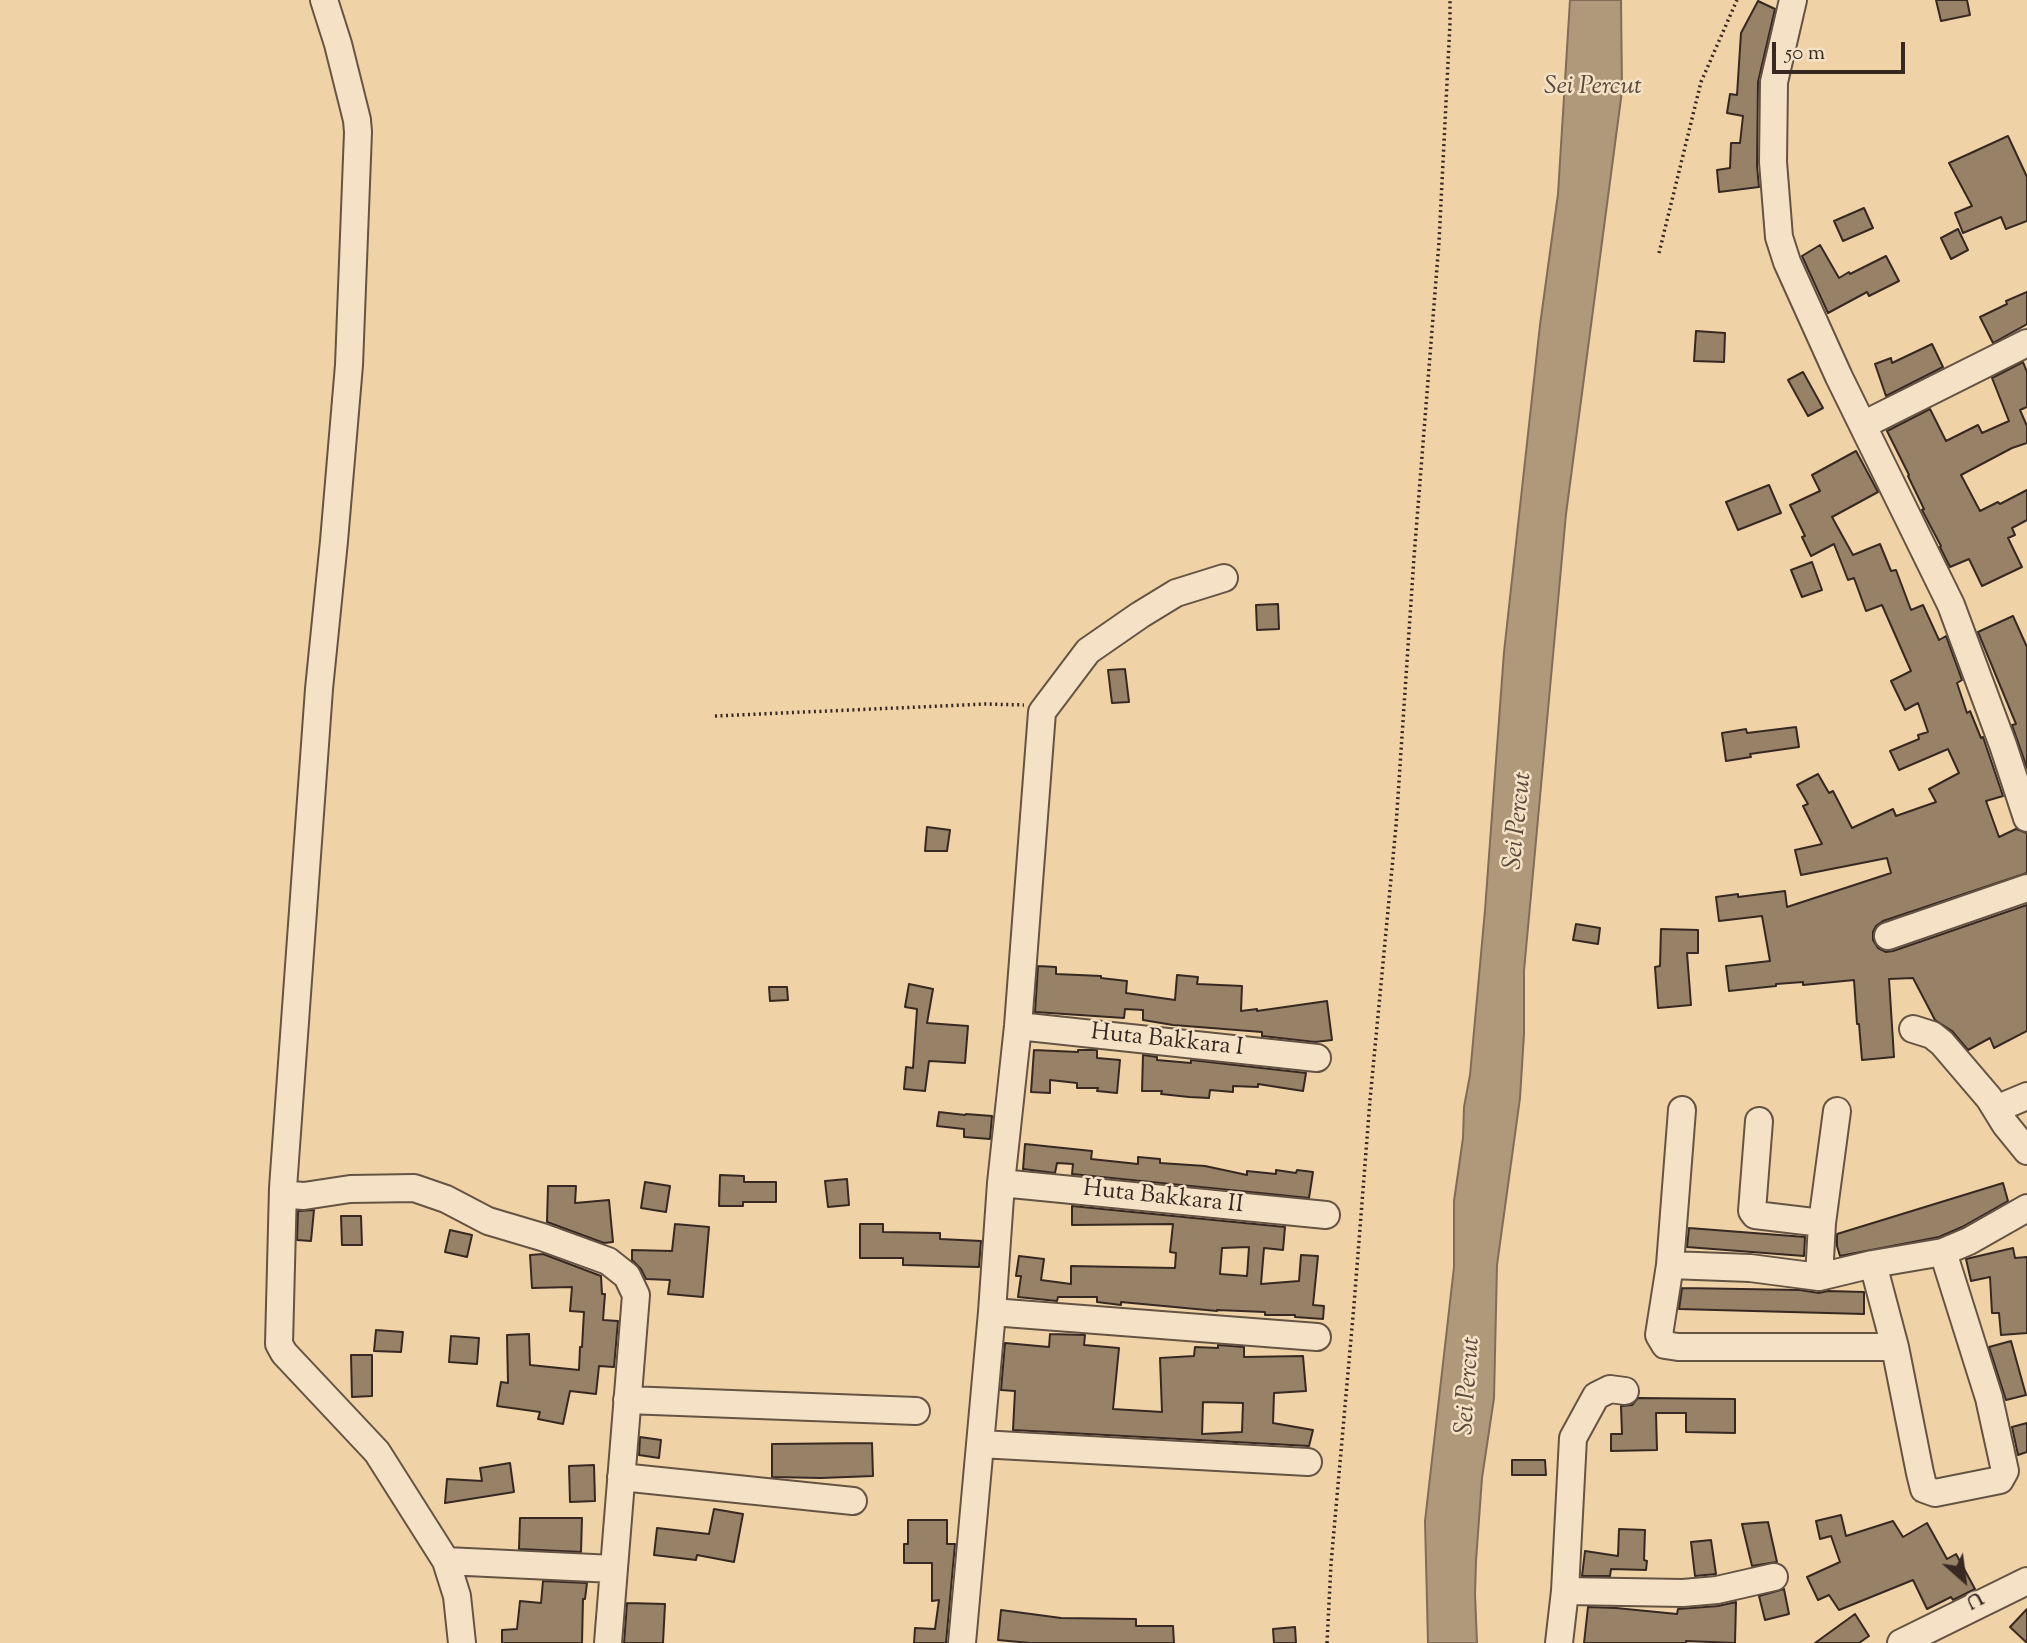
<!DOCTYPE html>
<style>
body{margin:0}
#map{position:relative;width:2027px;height:1643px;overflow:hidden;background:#efd3a7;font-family:"Sorts Mill Goudy",serif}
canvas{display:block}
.north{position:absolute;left:1929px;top:1545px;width:70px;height:70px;-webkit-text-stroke:5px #f5e2c6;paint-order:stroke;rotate:152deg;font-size:19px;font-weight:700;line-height:28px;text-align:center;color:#372822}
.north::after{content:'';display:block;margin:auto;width:24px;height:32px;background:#372822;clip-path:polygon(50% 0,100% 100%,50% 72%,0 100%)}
.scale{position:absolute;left:1772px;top:42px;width:133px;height:32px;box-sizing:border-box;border:4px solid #372822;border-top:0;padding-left:9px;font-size:21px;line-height:24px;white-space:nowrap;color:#372822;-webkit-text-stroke:5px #f5e2c6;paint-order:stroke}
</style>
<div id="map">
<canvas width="2027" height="1643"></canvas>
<div class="north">U</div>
<div class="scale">50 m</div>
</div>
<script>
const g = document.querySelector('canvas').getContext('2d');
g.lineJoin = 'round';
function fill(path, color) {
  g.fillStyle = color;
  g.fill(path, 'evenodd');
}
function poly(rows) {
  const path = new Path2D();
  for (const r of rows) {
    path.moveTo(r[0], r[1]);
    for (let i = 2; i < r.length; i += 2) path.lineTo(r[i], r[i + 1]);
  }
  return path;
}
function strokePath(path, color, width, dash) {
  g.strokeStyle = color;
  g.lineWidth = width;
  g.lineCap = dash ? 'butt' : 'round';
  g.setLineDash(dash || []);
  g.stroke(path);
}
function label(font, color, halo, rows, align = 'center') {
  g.font = font + ' "Sorts Mill Goudy",serif';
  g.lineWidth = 5;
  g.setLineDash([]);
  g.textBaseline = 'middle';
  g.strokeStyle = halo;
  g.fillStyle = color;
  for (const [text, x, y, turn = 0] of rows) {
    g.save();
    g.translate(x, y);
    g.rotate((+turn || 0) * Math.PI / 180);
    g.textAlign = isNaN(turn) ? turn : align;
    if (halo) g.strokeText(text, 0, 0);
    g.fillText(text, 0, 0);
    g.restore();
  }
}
const water = poly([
 [1570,0,1621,0,1622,91,1566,514,1524,971,1524,1034,1520,1098,1497,1265,1494,1398,1482,1478,1476,1561,1475,1594,1477,1643,1428,1643,1425,1521,1454,1267,1454,1201,1463,1138,1464,1107,1470,1075,1485,910,1504,652,1540,325,1558,194,1570,0]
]);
fill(water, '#b0997a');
strokePath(water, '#806c57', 2);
const building = poly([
 [1936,0,1967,0,1970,15,1941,21,1936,0],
 [1758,1,1775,9,1758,82,1757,166,1759,187,1719,192,1717,170,1730,168,1731,143,1740,143,1743,116,1727,113,1730,94,1737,95,1741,33,1758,1],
 [2008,136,2027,177,2027,221,2006,229,2001,217,1963,233,1955,213,1972,206,1949,163,2008,136],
 [1864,208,1873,228,1843,241,1834,221,1864,208],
 [1958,229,1968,250,1951,259,1941,238,1958,229],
 [1820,245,1839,278,1849,272,1850,274,1886,256,1899,281,1869,296,1867,292,1828,313,1802,256,1820,245],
 [2027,292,2027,324,1993,343,1980,317,2007,304,2006,301,2027,292],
 [1696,331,1725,333,1724,362,1694,361,1696,331],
 [1932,344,1943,367,1886,396,1875,364,1891,358,1892,363,1932,344],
 [2023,362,2027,372,2027,407,2020,410,2027,426,2027,443,2012,448,1961,475,1980,511,1998,502,2000,504,2027,490,2027,520,2012,528,2015,535,2008,538,2022,567,1982,586,1969,559,1950,567,1940,547,1941,546,1922,510,1924,509,1908,476,1909,475,1887,431,1930,409,1946,441,1978,425,1982,433,2009,421,1992,378,2023,362],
 [1803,372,1823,408,1808,416,1788,380,1803,372],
 [1856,451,1878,492,1832,517,1853,555,1880,544,1891,571,1896,570,1911,610,1923,605,1939,640,1946,636,1962,680,1957,683,1967,713,1970,711,1981,738,1983,737,2003,796,1986,801,1999,837,2016,829,2027,833,2027,873,1883,921,1876,926,1873,932,1873,940,1878,948,1886,952,1893,951,2027,905,2027,1031,1994,1048,1990,1038,1968,1050,1952,1031,1935,1020,1913,978,1889,979,1894,1057,1862,1060,1859,1024,1857,1024,1854,980,1803,985,1803,982,1776,984,1776,986,1729,991,1726,966,1770,961,1762,916,1719,921,1716,897,1738,894,1738,897,1785,891,1787,907,1891,873,1887,858,1801,875,1795,850,1822,844,1803,806,1808,804,1797,785,1818,774,1829,793,1833,791,1852,828,1893,809,1896,816,1936,802,1929,789,1959,773,1948,749,1899,770,1890,751,1919,739,1918,735,1928,732,1918,703,1905,710,1891,681,1911,671,1882,605,1866,611,1854,578,1848,580,1834,544,1811,556,1802,537,1805,536,1790,505,1820,491,1812,475,1856,451],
 [1769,485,1781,513,1738,530,1726,502,1769,485],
 [1812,562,1822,590,1802,597,1791,570,1812,562],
 [1278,604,1279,629,1257,630,1256,605,1278,604],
 [2013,616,2027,647,2027,768,2012,725,2016,724,1978,632,2013,616],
 [1125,669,1129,702,1112,703,1108,670,1125,669],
 [1796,727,1799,747,1750,754,1751,757,1726,761,1722,733,1746,729,1747,733,1796,727],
 [927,827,950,830,947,851,925,851,927,827],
 [1576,924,1600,928,1598,944,1573,940,1576,924],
 [1661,929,1698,930,1698,953,1687,953,1691,1005,1658,1008,1655,967,1660,966,1661,929],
 [1038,966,1056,967,1056,974,1101,976,1101,978,1127,981,1126,993,1175,1000,1177,975,1198,977,1197,984,1242,986,1241,1011,1257,1009,1257,1011,1327,1001,1332,1040,1315,1042,1262,1036,1262,1032,1173,1025,1143,1020,1143,1010,1125,1009,1124,1018,1035,1012,1038,966],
 [909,984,933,989,927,1023,968,1026,965,1063,929,1061,925,1091,904,1089,906,1067,913,1068,917,1009,905,1007,909,984],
 [769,987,787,987,788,1000,770,1001,769,987],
 [1034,1050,1078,1052,1078,1050,1097,1050,1097,1058,1120,1060,1117,1093,1097,1091,1098,1088,1077,1088,1077,1083,1050,1080,1050,1093,1031,1092,1034,1050],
 [1143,1055,1157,1057,1157,1060,1191,1063,1191,1060,1306,1073,1303,1091,1258,1084,1258,1087,1233,1086,1233,1092,1210,1090,1209,1098,1189,1097,1161,1094,1162,1091,1142,1091,1143,1055],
 [939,1112,965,1115,966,1114,992,1116,990,1139,964,1137,964,1129,937,1126,939,1112],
 [1025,1144,1092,1151,1091,1159,1138,1164,1138,1157,1160,1159,1160,1163,1205,1166,1247,1175,1247,1171,1276,1174,1276,1170,1296,1173,1297,1170,1313,1172,1309,1198,1072,1174,1073,1164,1057,1163,1055,1173,1023,1169,1025,1144],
 [720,1175,744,1176,744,1182,776,1182,776,1202,743,1202,743,1206,719,1206,720,1175],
 [847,1179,849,1205,828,1207,825,1181,847,1179],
 [645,1182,670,1186,666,1212,641,1208,645,1182],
 [2003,1183,2008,1201,1962,1227,1939,1237,1840,1256,1837,1246,1837,1234,2003,1183],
 [548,1186,576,1186,575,1203,609,1200,613,1242,604,1243,547,1222,548,1186],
 [1072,1206,1285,1227,1283,1250,1264,1248,1261,1284,1299,1281,1301,1255,1318,1256,1313,1305,1324,1306,1323,1319,1295,1317,1295,1315,1265,1315,1265,1312,1217,1310,1217,1311,1121,1302,1121,1305,1097,1302,1097,1297,1058,1297,1057,1301,1018,1297,1021,1276,1016,1276,1019,1256,1044,1259,1041,1280,1071,1284,1071,1266,1175,1268,1176,1253,1170,1252,1173,1224,1072,1225,1072,1206],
 [1249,1247,1247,1276,1220,1274,1222,1248,1249,1247],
 [314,1210,311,1241,297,1240,298,1211,314,1210],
 [341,1216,361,1216,362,1245,342,1245,341,1216],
 [675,1224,709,1227,703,1297,668,1294,670,1280,646,1279,641,1269,632,1260,632,1250,672,1251,675,1224],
 [860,1224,883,1224,883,1232,940,1233,940,1239,981,1241,979,1267,903,1265,903,1258,860,1258,860,1224],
 [1689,1228,1805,1237,1804,1256,1687,1247,1689,1228],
 [450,1230,472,1235,467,1257,445,1252,450,1230],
 [2013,1248,2015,1258,2027,1257,2027,1333,2001,1335,1999,1313,1992,1313,1990,1277,1971,1281,1966,1259,2013,1248],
 [543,1254,601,1276,602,1294,605,1294,603,1320,618,1321,614,1367,599,1366,596,1394,570,1391,563,1424,538,1419,540,1412,497,1406,501,1382,508,1383,507,1335,529,1334,530,1365,579,1370,580,1347,582,1347,584,1312,570,1311,572,1287,532,1288,530,1255,543,1254],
 [1682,1288,1800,1290,1819,1293,1828,1291,1864,1292,1864,1314,1679,1309,1682,1288],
 [376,1330,403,1332,401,1352,374,1351,376,1330],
 [1050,1334,1085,1335,1084,1345,1119,1348,1113,1409,1162,1412,1160,1358,1194,1356,1195,1347,1218,1348,1218,1345,1244,1347,1244,1357,1303,1356,1306,1391,1274,1393,1273,1423,1313,1430,1309,1446,1013,1430,1015,1391,1001,1390,1005,1343,1049,1347,1050,1334],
 [1203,1402,1243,1403,1242,1432,1202,1434,1203,1402],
 [451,1336,479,1338,477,1364,449,1362,451,1336],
 [2011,1341,2026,1395,2006,1400,1989,1347,2011,1341],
 [351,1355,372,1355,372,1396,352,1397,351,1355],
 [1638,1398,1735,1399,1735,1433,1686,1432,1686,1413,1656,1413,1657,1450,1611,1451,1611,1434,1622,1434,1621,1406,1632,1405,1638,1398],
 [2027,1423,2027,1452,2018,1455,2012,1427,2027,1423],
 [640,1437,661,1440,659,1458,639,1455,640,1437],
 [872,1443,873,1476,821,1478,772,1477,772,1444,872,1443],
 [1512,1460,1545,1460,1546,1475,1512,1475,1512,1460],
 [510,1463,514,1492,445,1503,447,1479,482,1481,480,1468,510,1463],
 [594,1465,595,1501,570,1502,569,1466,594,1465],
 [714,1509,743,1514,734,1562,697,1555,696,1560,654,1555,657,1528,709,1534,714,1509],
 [1841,1515,1846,1536,1893,1521,1903,1537,1927,1523,1947,1559,1956,1554,1975,1589,1953,1600,1951,1597,1927,1609,1913,1580,1839,1610,1829,1595,1818,1600,1807,1577,1840,1562,1831,1536,1820,1539,1816,1521,1841,1515],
 [520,1518,582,1518,581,1552,519,1549,520,1518],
 [908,1520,947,1520,947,1544,955,1544,946,1643,914,1643,915,1628,935,1629,939,1600,932,1601,932,1563,904,1563,904,1544,908,1544,908,1520],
 [1768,1522,1777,1562,1752,1566,1742,1524,1768,1522],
 [1619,1529,1645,1530,1644,1560,1647,1561,1646,1570,1611,1569,1610,1576,1582,1576,1585,1551,1618,1556,1619,1529],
 [1711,1540,1716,1574,1695,1576,1691,1542,1711,1540],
 [543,1581,587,1583,585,1599,583,1599,582,1643,502,1643,502,1630,517,1629,520,1601,541,1603,543,1581],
 [1784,1589,1789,1614,1765,1620,1759,1596,1784,1589],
 [1736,1602,1735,1643,1686,1641,1686,1643,1584,1643,1588,1607,1616,1608,1677,1614,1678,1609,1718,1606,1736,1602],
 [627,1603,665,1604,663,1643,624,1643,627,1603],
 [2027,1609,2027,1643,2010,1627,2027,1609],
 [1001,1610,1061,1618,1136,1619,1136,1626,1173,1626,1174,1643,1030,1643,998,1640,1001,1610],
 [1855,1614,1869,1636,1859,1643,1815,1643,1855,1614],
 [1295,1627,1296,1643,1274,1643,1273,1629,1295,1627]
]);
fill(building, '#978167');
strokePath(building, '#372822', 2);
const minor = poly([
 [324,0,338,44,357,120,358,132,349,365,334,541,319,689,283,1188,279,1344,284,1353,377,1452,446,1561],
 [1793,0,1774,82,1773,162,1779,237,1787,262,1839,377,1951,605,2003,745,2027,818],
 [1863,425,2027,343],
 [1888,936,2027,888],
 [1018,1026,1317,1058],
 [1913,1029,1932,1035,1942,1043,1989,1098,2005,1124,2027,1151],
 [1996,1109,2027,1096],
 [1759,1121,1752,1211,1755,1215,1822,1223],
 [1001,1183,1326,1215],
 [284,1191,291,1195,304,1196,350,1189,414,1188,446,1199,488,1221,542,1237,608,1261,627,1276,636,1295,608,1643],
 [1873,1264,1895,1347,1920,1473,1924,1489,1935,1493,2000,1480,2005,1471,1989,1398,1943,1252,1969,1241,2027,1208],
 [1670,1265,1682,1110],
 [1819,1277,1822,1223,1837,1111],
 [992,1312,1317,1337],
 [1895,1347,1678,1347,1665,1345,1659,1335,1670,1265,1750,1268,1819,1277,1873,1264,1943,1252],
 [627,1400,916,1411],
 [980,1444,1308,1462],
 [621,1477,853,1501],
 [1565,1591,1683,1593,1717,1590,1774,1577],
 [462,1643,457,1596,446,1561,614,1569],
 [962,1643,992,1312,1001,1183,1018,1026,1042,712,1088,651,1140,615,1176,593,1224,578],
 [1559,1643,1565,1591,1573,1438,1596,1396,1610,1389,1625,1391],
 [1901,1643,2027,1581]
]);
strokePath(minor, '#655343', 30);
strokePath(poly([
 [1659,253,1701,82,1737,0],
 [715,716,986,704,1024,705],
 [1327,1643,1331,1564,1354,1305,1370,1100,1396,826,1414,557,1439,242,1450,23,1450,0]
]), '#372822', 3.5, [2, 3.5]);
strokePath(minor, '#f5e2c6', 26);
label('24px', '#372822', '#f5e2c6', [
 ["Huta Bakkara I",1167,1042,6],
 ["Huta Bakkara II",1163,1199,6]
]);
label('italic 26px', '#5b4a3c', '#f5e2c6', [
 ["Sei Percut",1593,89],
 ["Sei Percut",1520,821,-84],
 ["Sei Percut",1470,1386,-86]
]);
</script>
